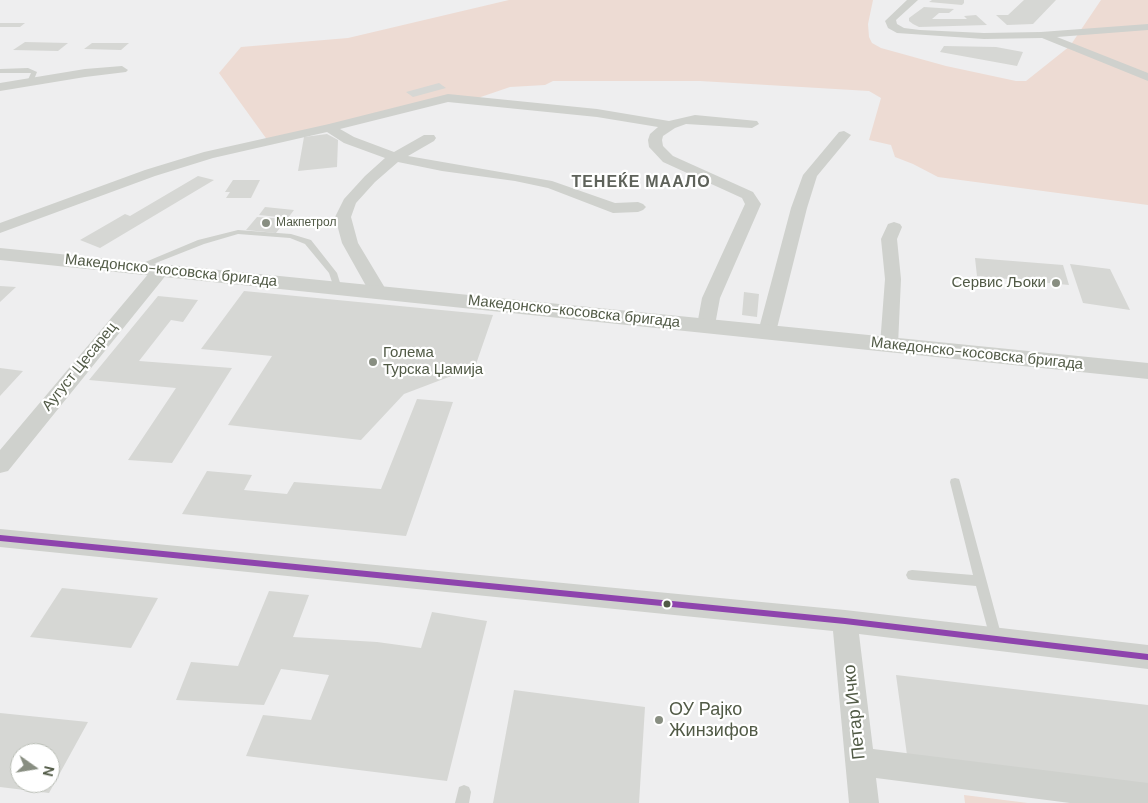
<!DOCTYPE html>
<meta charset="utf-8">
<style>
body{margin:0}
#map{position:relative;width:1148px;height:803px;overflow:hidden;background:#eeeeef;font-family:"DM Sans",sans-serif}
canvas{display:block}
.north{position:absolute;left:10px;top:743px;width:50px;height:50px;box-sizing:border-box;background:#fff;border:1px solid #b9bdb5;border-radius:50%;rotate:103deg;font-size:14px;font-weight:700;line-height:20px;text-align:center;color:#515a46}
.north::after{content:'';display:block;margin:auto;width:18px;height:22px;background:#888e81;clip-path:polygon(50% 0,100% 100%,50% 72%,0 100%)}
</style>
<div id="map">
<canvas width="1148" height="803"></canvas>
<div class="north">N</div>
</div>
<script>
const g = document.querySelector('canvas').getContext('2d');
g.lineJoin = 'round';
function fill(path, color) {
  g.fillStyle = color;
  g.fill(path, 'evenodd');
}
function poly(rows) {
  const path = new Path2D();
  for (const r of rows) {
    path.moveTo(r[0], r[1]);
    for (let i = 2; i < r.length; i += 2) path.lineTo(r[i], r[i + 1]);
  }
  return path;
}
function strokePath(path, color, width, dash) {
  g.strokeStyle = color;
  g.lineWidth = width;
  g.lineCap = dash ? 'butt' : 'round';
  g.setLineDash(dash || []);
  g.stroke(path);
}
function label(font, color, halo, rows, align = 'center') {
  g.font = font + ' "DM Sans",sans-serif';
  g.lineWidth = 4.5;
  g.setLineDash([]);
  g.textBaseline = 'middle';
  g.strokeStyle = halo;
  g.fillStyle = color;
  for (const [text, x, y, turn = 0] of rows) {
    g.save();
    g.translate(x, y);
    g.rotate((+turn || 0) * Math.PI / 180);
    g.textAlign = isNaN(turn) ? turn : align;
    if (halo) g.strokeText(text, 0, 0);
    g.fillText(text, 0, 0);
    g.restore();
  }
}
fill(poly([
 [509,0,873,0,868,24,869,37,872,43,881,48,946,66,1016,81,1026,81,1070,46,1101,0,1148,0,1148,205,938,177,913,164,895,157,891,145,869,140,881,98,869,91,700,81,553,81,545,85,510,87,472,100,455,98,268,141,219,73,241,47,348,38],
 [964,795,1028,803,965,803]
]), '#eddbd3');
fill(poly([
 [932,0,964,0,964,3,962,5,929,2],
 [1024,0,1056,0,1033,24,1007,25,996,15,1008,15],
 [924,7,954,9,949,13,939,13,932,19,967,19,964,16,976,15,987,25,919,27,913,24,909,21,909,18],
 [0,23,25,23,20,27,0,27],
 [25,42,68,43,58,51,13,50],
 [92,43,129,43,121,50,84,49],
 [944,46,996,47,1023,52,1017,66,940,52],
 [439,83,446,88,413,97,406,92],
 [327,134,338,140,337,167,298,171,304,137],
 [198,176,214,180,100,248,80,240,125,214,130,216],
 [233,180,260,180,251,198,226,198,230,192,225,192],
 [265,207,294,210,288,218,259,215],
 [257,217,287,219,276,233,246,230],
 [975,258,1063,265,1069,285,977,276],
 [1070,264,1110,269,1130,310,1083,303],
 [0,286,16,287,0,302],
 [244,291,493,315,475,367,404,394,361,440,228,425,272,356,201,349],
 [744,292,759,294,757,317,742,315],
 [158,296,198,300,183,322,171,320,139,361,232,368,172,463,128,460,176,388,89,380],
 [0,368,23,371,0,396],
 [417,399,453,402,406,536,182,514,207,471,252,475,244,490,287,494,294,482,381,489],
 [62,588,158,598,131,648,30,637],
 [269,591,309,595,293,637,377,642,421,648,432,612,487,621,447,781,246,756,263,715,311,720,329,675,281,669,264,705,176,700,191,662,238,666],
 [896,675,1148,705,1148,785,907,755],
 [514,690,645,707,639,803,493,803],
 [0,713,88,722,49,793,0,787],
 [20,753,50,753,50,783,20,783]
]), '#d6d7d4');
fill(poly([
 [28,68,37,72,33,82,30,84,27,82,31,73,0,73,0,69,28,68],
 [238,230,291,234,311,240,337,273,342,289,338,292,335,291,329,273,305,244,290,238,238,234,204,244,138,270,135,271,131,268,198,240,238,230],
 [955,478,959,479,960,482,1002,638,1001,642,996,644,991,642,990,638,976,586,912,580,908,579,906,575,908,571,912,570,973,575,950,482,951,479,955,478],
 [464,785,469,787,471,792,469,803,455,803,459,787,464,785]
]), '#cfd1cd');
fill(poly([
 [907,0,918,0,896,20,897,24,904,28,920,30,984,33,1041,32,1148,24,1148,30,1057,37,1148,73,1148,81,1042,38,984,39,897,33,888,28,885,21,907,0],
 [122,66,128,70,126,72,85,77,0,91,0,83,85,69,122,66],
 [448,94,597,109,669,121,695,115,757,121,759,124,752,128,686,124,675,128,663,136,662,140,663,146,673,156,753,192,761,204,720,298,715,325,712,329,706,331,700,329,697,325,702,298,745,204,742,198,663,162,649,147,648,140,650,134,658,127,597,117,448,102,340,129,354,137,394,152,424,135,434,135,436,138,434,141,408,156,552,181,615,203,638,202,643,204,646,207,643,210,638,212,613,213,548,188,515,181,442,171,398,162,375,182,356,203,351,217,358,243,388,293,385,297,379,298,373,297,370,293,342,243,335,217,344,199,365,176,385,158,344,143,327,132,213,158,155,176,0,233,0,223,145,170,204,152,329,124,448,94],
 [844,131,851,135,817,176,807,208,776,332,773,336,767,338,761,336,758,332,791,208,803,175,839,132,844,131],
 [894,222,900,224,902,227,897,239,901,279,898,345,896,349,889,351,882,349,880,345,885,279,881,239,888,224,894,222],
 [161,265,167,266,169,270,167,274,8,471,0,473,0,450,155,266,161,265],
 [0,529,845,610,1148,645,1148,669,859,634,873,749,1148,783,1148,803,1070,803,876,778,879,803,849,803,833,631,0,547,0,529]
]), '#cfd1cd');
fill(poly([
 [0,248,1148,363,1148,379,0,260,0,248]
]), '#cfd1cd');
strokePath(poly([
 [0,538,845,621,1148,657]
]), '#8e44ad', 6);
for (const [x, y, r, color] of [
 [266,223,5,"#888e81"],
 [1056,283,5,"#888e81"],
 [373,362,5,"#888e81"],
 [667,604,4.5,"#515a46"],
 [659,720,5,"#888e81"]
]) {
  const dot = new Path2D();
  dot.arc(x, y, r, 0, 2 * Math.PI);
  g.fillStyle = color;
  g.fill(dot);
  strokePath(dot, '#fff', 2);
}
label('12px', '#515a46', '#fff', [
 ["Макпетрол",276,223]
], 'left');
label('15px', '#515a46', '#fff', [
 ["Македонско-косовска бригада",171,271,6],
 ["Македонско-косовска бригада",574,312,6],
 ["Македонско-косовска бригада",977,354,6],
 ["Аугуст Цесарец",80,367,-51]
]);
label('15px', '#515a46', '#fff', [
 ["Сервис Љоки",1046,283],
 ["Голема",383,353,"left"],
 ["Турска Џамија",383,370,"left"]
], 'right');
g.letterSpacing = '1px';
label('bold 16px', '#5e625a', '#fff', [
 ["ТЕНЕЌЕ МААЛО",641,183]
]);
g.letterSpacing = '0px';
label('18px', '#515a46', '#fff', [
 ["ОУ Рајко",669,710],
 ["Жинзифов",669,731]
], 'left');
label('18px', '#515a46', '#fff', [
 ["Петар Ичко",855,712,-96]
]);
</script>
